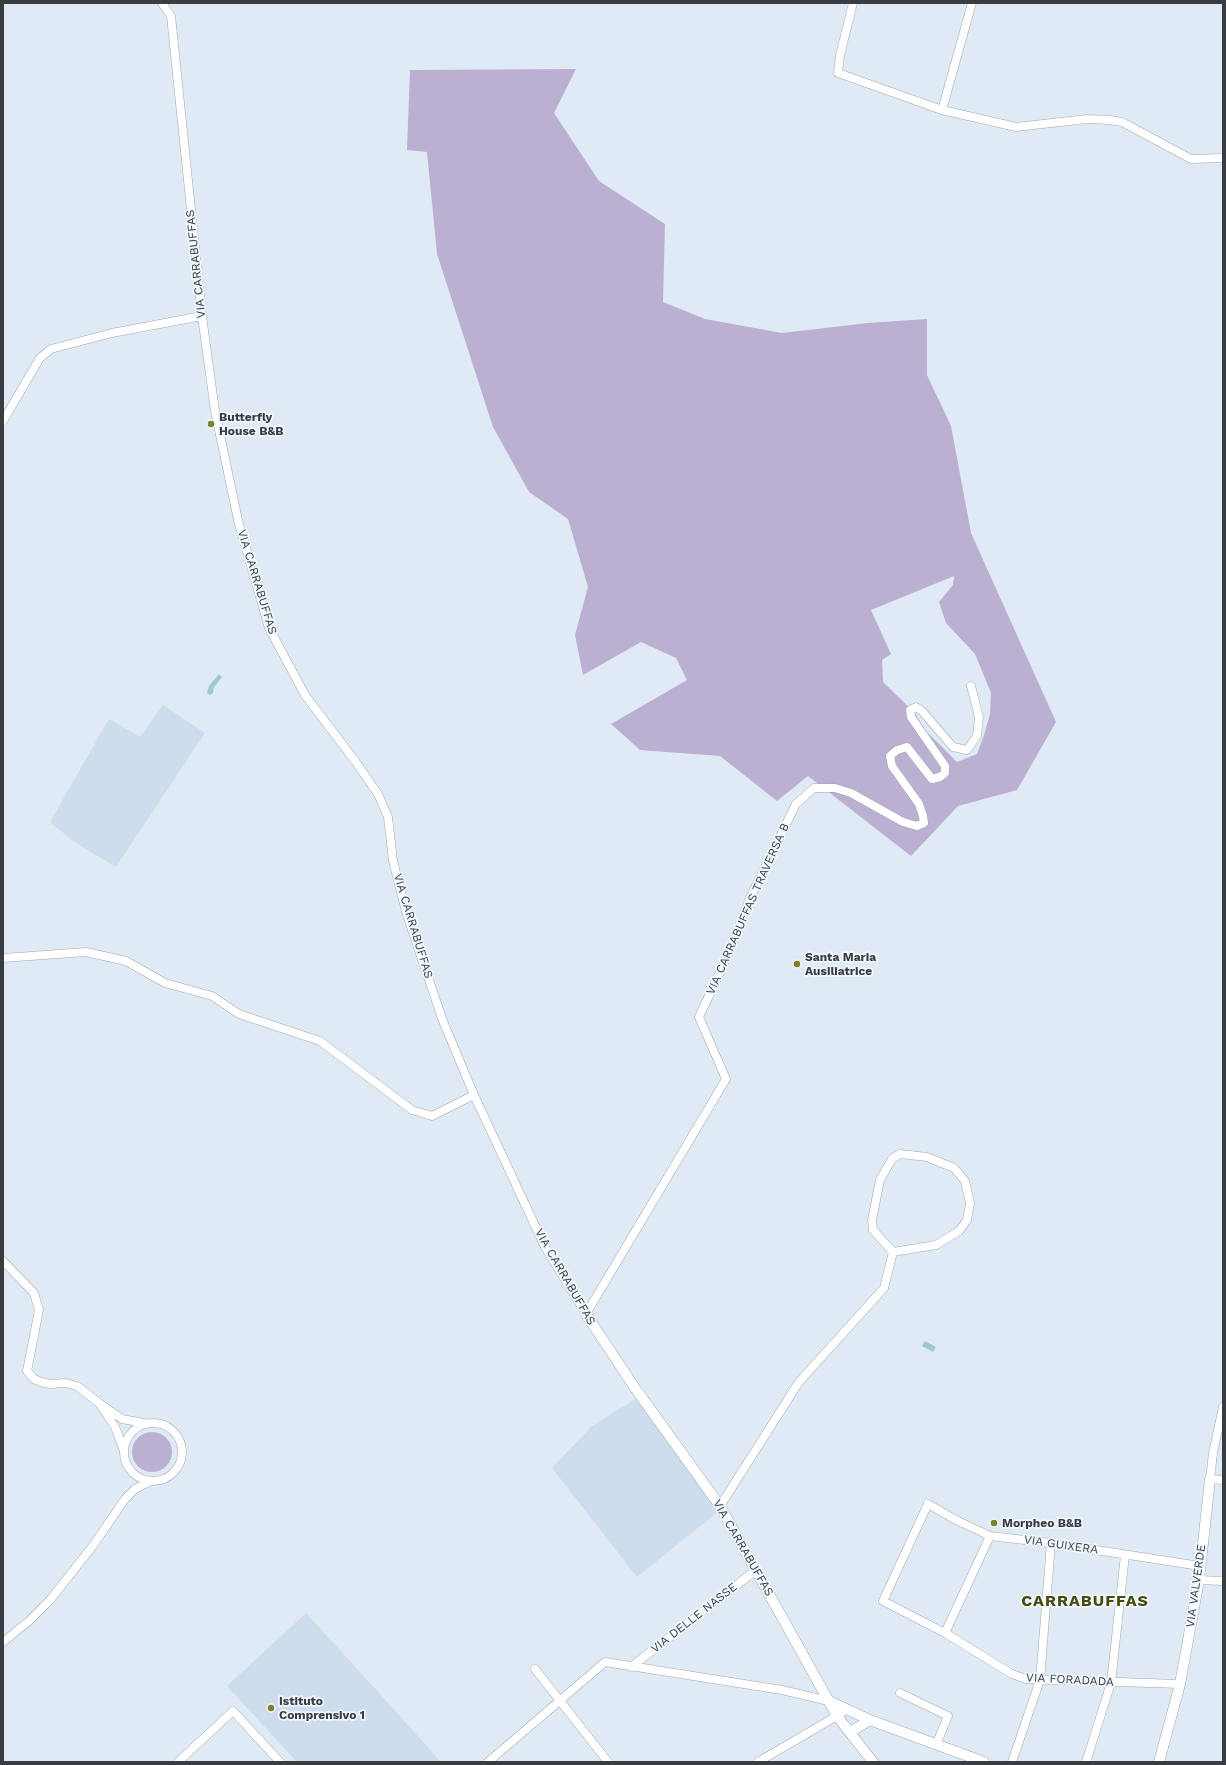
<!DOCTYPE html>
<style>
body{margin:0}
#map{position:relative;width:1226px;height:1765px;overflow:hidden;background:#dfeaf5;font-family:"Work Sans",sans-serif}
canvas{display:block}
.frame{position:absolute;inset:0;border:4px solid #393d42;pointer-events:none}
</style>
<div id="map">
<canvas width="1226" height="1765"></canvas>
<div class="frame"></div>
</div>
<script>
const g = document.querySelector('canvas').getContext('2d');
g.lineJoin = 'round';
function fill(path, color) {
  g.fillStyle = color;
  g.fill(path, 'evenodd');
}
function poly(rows) {
  const path = new Path2D();
  for (const r of rows) {
    if (r.length === 3) {
      path.moveTo(r[0] + r[2], r[1]);
      path.arc(r[0], r[1], r[2], 0, 2 * Math.PI);
      continue;
    }
    path.moveTo(r[0], r[1]);
    for (let i = 2; i < r.length; i += 2) path.lineTo(r[i], r[i + 1]);
  }
  return path;
}
function strokePath(path, color, width, dash) {
  g.strokeStyle = color;
  g.lineWidth = width;
  g.lineCap = dash ? 'butt' : 'round';
  g.setLineDash(dash || []);
  g.stroke(path);
}
function label(font, color, halo, rows, align = 'center') {
  g.font = font + ' "Work Sans",sans-serif';
  g.lineWidth = 3.5;
  g.setLineDash([]);
  g.textBaseline = 'middle';
  g.strokeStyle = halo;
  g.fillStyle = color;
  for (const [text, x, y, turn = 0] of rows) {
    g.save();
    g.translate(x, y);
    g.rotate((+turn || 0) * Math.PI / 180);
    g.textAlign = isNaN(turn) ? turn : align;
    if (halo) g.strokeText(text, 0, 0);
    g.fillText(text, 0, 0);
    g.restore();
  }
}
fill(poly([
 [163,705,205,733,116,867,76,843,50,822,109,719,140,737],
 [637,1398,720,1510,637,1577,552,1468,592,1426],
 [306,1613,381,1695,441,1762,297,1762,227,1686]
]), '#cddded');
fill(poly([
 [576,69,554,113,599,181,665,224,663,302,705,319,782,333,868,323,927,319,927,375,951,426,971,533,1056,722,1017,790,958,806,911,856,808,776,777,801,720,756,640,750,611,724,687,680,676,658,641,642,583,675,575,635,588,587,568,519,529,492,493,427,437,254,427,152,407,150,410,70],
 [954,576,953,585,939,602,946,623,975,654,991,693,990,714,984,735,977,754,957,762,926,731,914,712,883,682,882,660,891,654,871,610],
 [152,1452,20]
]), '#bbb0d2');
fill(poly([
 [219,674,222,677,214,687,213,693,210,695,207,693,209,686],
 [925,1341,936,1347,933,1352,922,1346]
]), '#9bccc9');
const minor = poly([
 [162,3,171,16,202,316,215,411,238,520,269,628,305,695,355,761,378,794,388,817,393,861,407,915,443,1021,474,1095,545,1247,586,1314,726,1079,699,1017,729,953,750,898,796,804,814,788,835,788,851,793,903,822,917,826,924,823,923,816,919,804,892,766,890,756,897,750,907,747,932,779,940,777,945,773,945,766,911,717,910,710,916,707,922,711,953,747,967,750,977,736,979,717,971,686],
 [853,3,840,55,838,73,942,110,1016,127,1087,119,1110,120,1122,122,1191,159,1223,158],
 [942,110,972,3],
 [3,421,40,358,51,349,112,333,202,316],
 [3,958,86,952,126,961,165,983,212,996,239,1014,320,1041,412,1110,432,1116,474,1095],
 [900,1154,927,1157,954,1168,965,1181,970,1203,967,1220,959,1231,936,1245,893,1252,873,1230,872,1220,880,1180,892,1159,900,1154],
 [3,1261,34,1293,39,1310,27,1371,34,1379,41,1382,50,1384,66,1383,77,1386,99,1403],
 [1223,1407,1213,1453,1210,1479,1223,1480],
 [153,1452,29],
 [123,1448,115,1427,99,1403,122,1419,144,1423],
 [720,1506,799,1382,884,1288,893,1252],
 [1199,1580,1223,1581],
 [945,1633,990,1536],
 [3,1642,29,1621,50,1600,92,1547,125,1499,135,1489,151,1481],
 [631,1667,756,1570],
 [535,1669,608,1762],
 [1180,1684,1026,1679,1012,1674,945,1633,883,1601,928,1504,956,1520,990,1536,1051,1543,1200,1566],
 [900,1693,948,1716,936,1745],
 [178,1762,233,1711,280,1762],
 [488,1762,605,1662,782,1690,829,1701],
 [758,1762,842,1713],
 [1012,1762,1040,1680,1051,1543],
 [1086,1762,1111,1683,1125,1555]
]);
const tertiary = poly([
 [586,1314,635,1388,720,1506,837,1716,873,1762],
 [829,1701,870,1720,984,1762],
 [850,1732,870,1720],
 [1159,1762,1180,1684,1199,1580,1210,1479]
]);
strokePath(minor, '#9ea8b2', 9);
strokePath(tertiary, '#9ea8b2', 11);
strokePath(minor, '#fff', 8);
strokePath(tertiary, '#fff', 10);
for (const [x, y, r, color] of [
 [211,424,4,"#7d8029"],
 [797,964,4,"#7d8029"],
 [994,1523,4,"#7d8029"],
 [271,1708,4,"#7d8029"]
]) {
  const dot = new Path2D();
  dot.arc(x, y, r, 0, 2 * Math.PI);
  g.fillStyle = color;
  g.fill(dot);
  strokePath(dot, '#f0f7fd', 1.5);
}
label('12px', '#393d42', '#f0f7fd', [
 ["VIA CARRABUFFAS",196,264,-96],
 ["VIA CARRABUFFAS",257,582,73],
 ["VIA CARRABUFFAS TRAVERSA B",748,909,-66],
 ["VIA CARRABUFFAS",413,926,73],
 ["VIA CARRABUFFAS",565,1277,60],
 ["VIA GUIXERA",1061,1545,8],
 ["VIA CARRABUFFAS",743,1548,60],
 ["VIA VALVERDE",1196,1586,-82],
 ["VIA DELLE NASSE",694,1618,-38],
 ["VIA FORADADA",1070,1680,3]
]);
label('bold 12px', '#393d42', '#f0f7fd', [
 ["Butterfly",219,417],
 ["House B&B",219,431],
 ["Santa Maria",805,957],
 ["Ausiliatrice",805,971],
 ["Morpheo B&B",1002,1523],
 ["Istituto",279,1701],
 ["Comprensivo 1",279,1715]
], 'left');
g.letterSpacing = '1px';
label('bold 16px', '#494b0d', '#f0f7fd', [
 ["CARRABUFFAS",1085,1601]
]);
g.letterSpacing = '0px';
</script>
